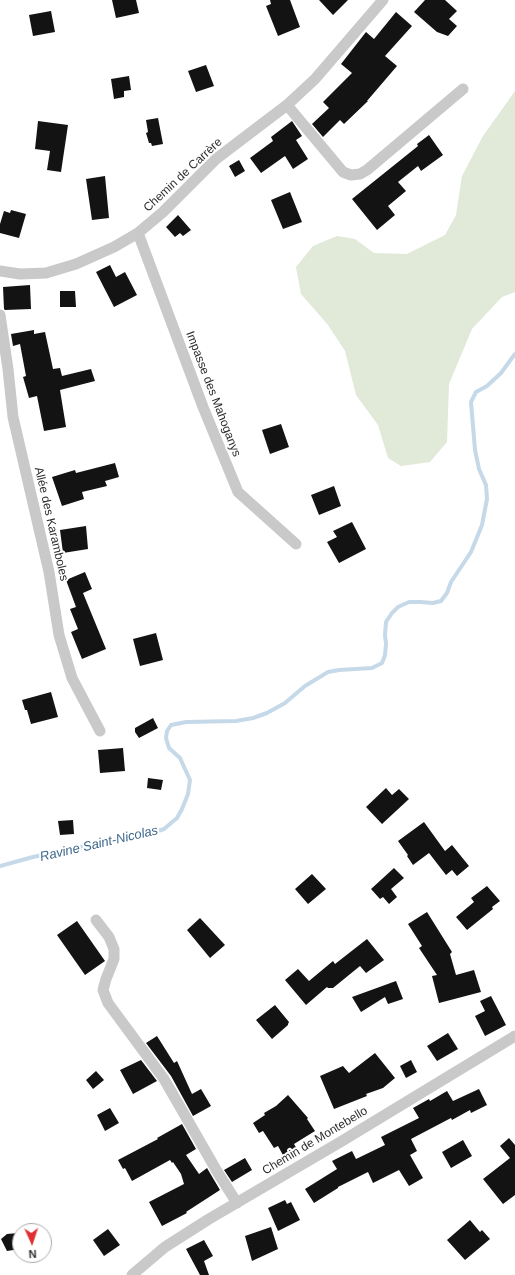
<!DOCTYPE html>
<meta charset="utf-8">
<style>
body{margin:0}
#map{position:relative;width:515px;height:1275px;overflow:hidden;background:#fff;font-family:Helvetica,sans-serif}
canvas{display:block}
.north{position:absolute;left:12px;top:1223px;width:40px;height:40px;box-sizing:border-box;background:#fff;border:1px solid #ababab;border-radius:50%;rotate:177deg;font-size:11px;font-weight:700;line-height:16px;text-align:center;color:#2c2c2c}
.north::after{content:'';display:block;margin:auto;width:14px;height:18px;background:#e03032;clip-path:polygon(50% 0,100% 100%,50% 72%,0 100%)}
</style>
<div id="map">
<canvas width="515" height="1275"></canvas>
<div class="north">N</div>
</div>
<script>
const g = document.querySelector('canvas').getContext('2d');
g.lineJoin = 'round';
function fill(path, color) {
  g.fillStyle = color;
  g.fill(path, 'evenodd');
}
function poly(rows) {
  const path = new Path2D();
  for (const r of rows) {
    path.moveTo(r[0], r[1]);
    for (let i = 2; i < r.length; i += 2) path.lineTo(r[i], r[i + 1]);
  }
  return path;
}
function strokePath(path, color, width, dash) {
  g.strokeStyle = color;
  g.lineWidth = width;
  g.lineCap = dash ? 'butt' : 'round';
  g.setLineDash(dash || []);
  g.stroke(path);
}
function label(font, color, halo, rows, align = 'center') {
  g.font = font + ' Helvetica,sans-serif';
  g.lineWidth = 4;
  g.setLineDash([]);
  g.textBaseline = 'middle';
  g.strokeStyle = halo;
  g.fillStyle = color;
  for (const [text, x, y, turn = 0] of rows) {
    g.save();
    g.translate(x, y);
    g.rotate((+turn || 0) * Math.PI / 180);
    g.textAlign = isNaN(turn) ? turn : align;
    if (halo) g.strokeText(text, 0, 0);
    g.fillText(text, 0, 0);
    g.restore();
  }
}
fill(poly([
 [515,91,515,292,502,297,472,329,449,384,447,442,430,462,401,466,388,458,378,425,356,395,345,351,328,325,301,294,296,267,313,246,337,236,355,239,374,253,407,254,445,235,456,215,462,176,483,136]
]), '#e1e9d9');
strokePath(poly([
 [0,866,33,857,128,837,149,834,164,829,177,818,182,809,188,794,190,780,180,758,169,748,166,738,167,731,171,725,186,722,236,721,253,718,267,713,285,703,305,686,328,672,339,670,372,668,382,663,385,655,386,644,385,635,386,622,392,613,398,607,409,602,420,602,433,603,441,601,447,593,451,582,471,552,482,525,487,499,486,485,479,469,475,450,471,402,476,392,487,386,501,373,515,354]
]), '#c5d9e9', 4);
fill(poly([
 [112,0,136,0,139,13,116,18],
 [270,0,290,0,300,27,278,36,266,6,271,4],
 [319,0,348,0,333,15],
 [425,0,445,0,457,11,449,19,457,26,448,36,437,32,414,12],
 [51,11,55,32,33,36,29,15],
 [396,12,412,26,385,56,397,66,367,101,368,101,344,124,340,120,323,137,312,124,329,108,323,102,352,73,341,64,366,32,374,39],
 [206,65,214,86,196,92,188,71],
 [129,76,131,90,124,91,124,97,114,99,111,79],
 [158,118,163,144,152,146,151,143,149,143,146,133,148,132,146,120],
 [38,121,68,125,61,172,47,170,50,151,35,149],
 [292,121,302,136,296,140,308,159,293,169,285,156,261,173,250,158,273,141,271,137],
 [429,135,443,155,421,171,418,166,398,182,406,191,388,206,395,215,377,230,352,199,418,146,417,144],
 [239,160,245,171,235,177,229,166],
 [105,176,109,218,92,220,86,179],
 [290,192,302,222,283,229,271,200],
 [11,210,26,214,19,238,0,233,0,224,4,211,10,213],
 [178,215,191,230,183,236,180,233,175,237,166,227],
 [110,265,116,277,125,272,137,295,114,307,96,272],
 [30,285,31,309,5,310,4,309,3,287],
 [60,291,75,291,76,307,60,307],
 [34,330,34,334,45,332,53,369,60,368,62,376,91,369,95,381,60,390,66,427,44,431,37,396,29,398,23,377,26,376,20,344,13,346,11,334],
 [281,424,289,447,270,454,262,430],
 [115,463,119,477,105,481,107,486,82,492,84,499,62,506,52,477,75,470,76,473],
 [334,486,341,506,319,515,311,495],
 [352,522,366,549,339,563,327,542,337,537,333,531],
 [86,526,88,549,63,553,60,530],
 [85,572,92,589,83,593,106,649,82,659,71,632,78,629,70,609,76,607,66,580],
 [156,633,163,660,140,666,133,639],
 [51,692,58,717,31,724,27,710,25,710,22,700],
 [153,718,158,728,139,738,135,732,135,728],
 [123,748,125,771,100,773,98,750],
 [148,778,163,780,161,790,147,788],
 [386,788,392,795,399,789,409,799,382,824,366,807],
 [73,820,74,834,60,835,58,821],
 [424,822,445,851,452,845,469,866,457,876,452,870,446,875,429,853,413,865,407,856,408,855,398,841],
 [394,868,404,878,391,889,397,897,389,904,383,897,380,899,371,889],
 [312,874,326,889,308,904,295,889],
 [487,886,500,901,492,907,493,909,467,930,456,917,474,902,471,898],
 [427,912,452,952,450,954,456,975,474,970,481,992,439,1003,432,976,437,975,419,948,422,946,408,924],
 [200,918,225,945,210,958,187,930],
 [77,921,105,961,85,975,57,935],
 [367,939,384,960,366,973,360,966,333,988,328,988,327,987,306,1005,285,980,298,969,309,981,333,961,335,964],
 [396,981,403,999,388,1004,385,997,361,1012,352,997],
 [491,996,506,1025,485,1036,475,1016,485,1011,480,1001],
 [275,1005,289,1022,288,1024,288,1025,272,1039,256,1020],
 [448,1033,458,1049,437,1061,427,1046],
 [157,1036,174,1063,177,1061,192,1094,201,1089,211,1106,193,1116,171,1076,146,1043],
 [375,1053,395,1078,383,1088,366,1094,367,1096,334,1109,320,1076,343,1066,349,1073],
 [141,1060,157,1081,133,1094,120,1070],
 [411,1060,417,1072,406,1078,400,1066],
 [96,1071,104,1080,93,1089,86,1080],
 [479,1089,487,1105,471,1113,470,1110,452,1120,451,1118,411,1139,417,1151,410,1155,423,1178,409,1186,399,1170,373,1183,368,1172,338,1187,338,1188,314,1203,305,1189,337,1169,332,1161,352,1151,356,1159,385,1145,381,1137,419,1118,413,1108,429,1099,430,1101,447,1091,453,1101],
 [288,1095,308,1118,307,1119,315,1131,294,1144,297,1149,284,1157,278,1146,274,1148,263,1131,259,1133,253,1123,265,1115,264,1113,276,1106],
 [110,1108,119,1123,105,1131,97,1115],
 [182,1124,196,1149,186,1155,199,1174,207,1168,220,1190,186,1212,187,1213,162,1226,149,1202,184,1184,181,1174,173,1162,172,1163,170,1160,132,1181,125,1168,123,1169,118,1160,158,1139,157,1138],
 [509,1138,515,1145,515,1195,503,1204,483,1179,510,1158,500,1146],
 [463,1140,472,1156,451,1168,442,1152],
 [245,1158,252,1170,232,1182,224,1170],
 [285,1200,287,1204,291,1202,300,1220,278,1231,268,1208],
 [470,1220,480,1232,482,1230,490,1239,465,1260,447,1240],
 [271,1227,278,1249,252,1261,245,1236],
 [108,1229,120,1245,104,1256,93,1240],
 [18,1233,20,1238,20,1249,7,1251,1,1239,7,1234],
 [204,1240,213,1256,204,1261,209,1275,200,1275,186,1249]
]), '#131313');
strokePath(poly([
 [287,105,343,172,351,175,360,174,367,170,463,89],
 [138,233,203,407,238,492,296,544],
 [0,271,20,274,46,273,76,264,114,247,138,233,163,212,216,159,287,105,315,79,383,0],
 [0,315,8,369,13,417,49,572,59,635,72,678,100,731],
 [96,920,109,937,114,949,114,959,106,979,103,990,108,1003,164,1079,218,1173,237,1203],
 [132,1275,165,1247,209,1219,342,1141,515,1036]
]), '#c9c9c9', 11);
label('12px', '#2c2c2c', '#fff', [
 ["Chemin de Carrère",183,175,-43],
 ["Impasse des Mahoganys",213,394,69],
 ["Allée des Karamboles",51,524,77],
 ["Chemin de Montebello",315,1141,-31]
]);
label('italic 13px', '#3c678b', '#fff', [
 ["Ravine Saint-Nicolas",99,844,-13]
]);
</script>
